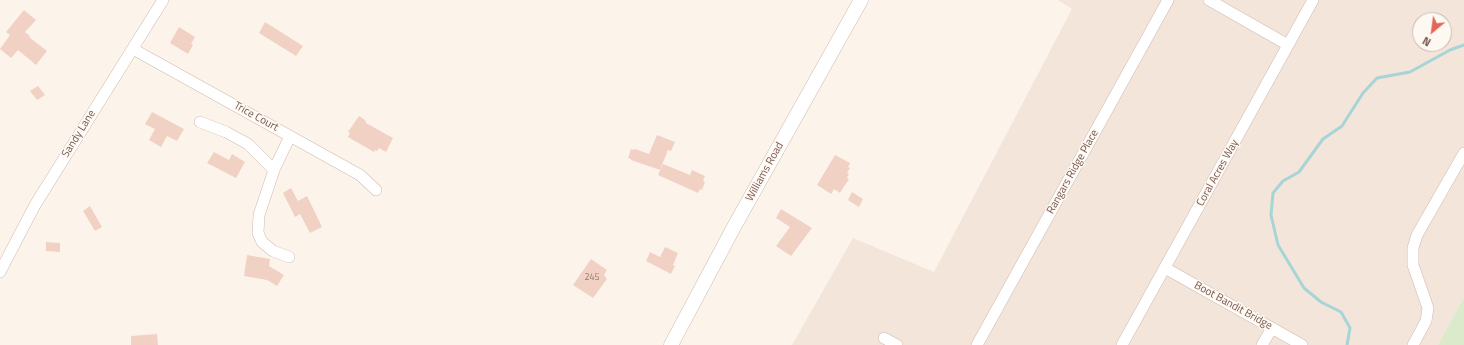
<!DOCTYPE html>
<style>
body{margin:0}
#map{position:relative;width:1464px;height:345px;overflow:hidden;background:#fcf4eb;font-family:"Titillium Web",sans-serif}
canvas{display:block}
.north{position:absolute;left:1412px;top:12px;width:40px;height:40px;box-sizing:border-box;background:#fef8f2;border:1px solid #c8b8b1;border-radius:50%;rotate:209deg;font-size:11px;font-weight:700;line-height:16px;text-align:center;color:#77584f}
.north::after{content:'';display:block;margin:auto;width:14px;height:18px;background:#df6757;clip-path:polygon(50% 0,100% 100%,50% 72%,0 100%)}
</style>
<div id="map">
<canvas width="1464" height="345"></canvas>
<div class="north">N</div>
</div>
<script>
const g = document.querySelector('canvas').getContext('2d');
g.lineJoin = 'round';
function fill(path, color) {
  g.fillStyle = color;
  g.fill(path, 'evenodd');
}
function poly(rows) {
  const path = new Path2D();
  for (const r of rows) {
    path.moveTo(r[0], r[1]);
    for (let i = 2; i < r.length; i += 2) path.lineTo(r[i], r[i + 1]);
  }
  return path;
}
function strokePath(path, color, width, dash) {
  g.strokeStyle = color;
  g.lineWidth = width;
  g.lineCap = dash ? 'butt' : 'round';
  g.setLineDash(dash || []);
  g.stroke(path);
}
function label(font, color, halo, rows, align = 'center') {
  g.font = font + ' "Titillium Web",sans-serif';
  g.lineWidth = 3;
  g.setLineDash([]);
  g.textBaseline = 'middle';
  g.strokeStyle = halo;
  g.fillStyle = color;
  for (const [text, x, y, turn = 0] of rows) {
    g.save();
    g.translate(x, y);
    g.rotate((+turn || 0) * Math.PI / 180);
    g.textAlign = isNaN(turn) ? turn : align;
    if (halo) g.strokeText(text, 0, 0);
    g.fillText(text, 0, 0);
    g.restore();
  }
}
fill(poly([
 [1058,0,1464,0,1464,297,1438,345,792,345,853,238,934,272,1072,9],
 [1420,20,1444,20,1444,44,1420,44]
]), '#f3e5da');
fill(poly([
 [1464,297,1464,345,1438,345]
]), '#daeaca');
strokePath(poly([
 [1347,345,1350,328,1341,312,1321,302,1304,288,1278,245,1271,215,1273,193,1283,181,1299,172,1323,139,1342,126,1363,93,1377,78,1410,72,1450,50,1464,45]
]), '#a7d5d7', 3);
fill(poly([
 [24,10,36,20,25,32,30,36,29,37,47,51,36,65,18,50,11,58,0,49,10,35,6,32],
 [265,22,303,46,296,56,259,33],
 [179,27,195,37,191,44,193,45,188,54,170,43],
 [38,86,45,95,37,100,30,91],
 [152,112,184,129,177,141,167,136,161,147,149,140,155,129,145,124],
 [359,116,365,120,366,123,393,138,386,152,379,148,377,151,375,150,374,152,348,137,350,133,348,132],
 [657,135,675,142,671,151,668,150,660,170,631,160,631,159,628,158,631,149,634,150,635,149,649,154],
 [214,152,229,160,232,154,245,162,236,178,207,163],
 [835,155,850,163,848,167,850,168,847,173,849,174,847,178,849,179,840,193,834,189,831,194,817,185],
 [663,164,690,175,692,170,705,176,703,181,705,182,702,190,700,189,698,193,658,175],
 [291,188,298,201,307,196,322,227,310,233,300,214,295,217,283,193],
 [852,192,863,199,859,207,848,200],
 [90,206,102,227,95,231,83,211],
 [781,209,812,228,791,256,776,246,790,227,776,218],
 [46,242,60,243,60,252,46,251],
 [665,247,678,253,673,265,675,266,671,274,646,261,650,252,660,257],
 [247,255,270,259,269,266,284,275,277,286,267,280,244,276],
 [591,259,607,270,604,275,607,279,593,298,573,285],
 [157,334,158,345,131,345,131,336]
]), '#f0d1c4');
const minor = poly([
 [1209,0,1288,45],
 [133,49,360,175,376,190],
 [200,122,226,132,248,144,274,170],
 [289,257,273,251,262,242,258,233,259,215,274,170,290,136],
 [1165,268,1302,345],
 [0,272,35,205,163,0],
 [884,338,897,345],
 [977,345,1168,0],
 [1122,345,1313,0],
 [1262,345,1272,328],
 [1413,345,1426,321,1428,308,1413,265,1413,248,1417,235,1464,153]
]);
const tertiary = poly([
 [671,345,735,225,861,0]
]);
strokePath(minor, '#cebab1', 12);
strokePath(tertiary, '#cebab1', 15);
strokePath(minor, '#fff', 11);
strokePath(tertiary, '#fff', 14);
label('9px', '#95766c', null, [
 ["245",592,278]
]);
label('11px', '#77584f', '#fef8f2', [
 ["Trice Court",256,117,29],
 ["Sandy Lane",79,134,-58],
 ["Williams Road",765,172,-61],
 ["Rangars Ridge Place",1073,172,-61],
 ["Coral Acres Way",1218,173,-61],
 ["Boot Bandit Bridge",1233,306,29]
]);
</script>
